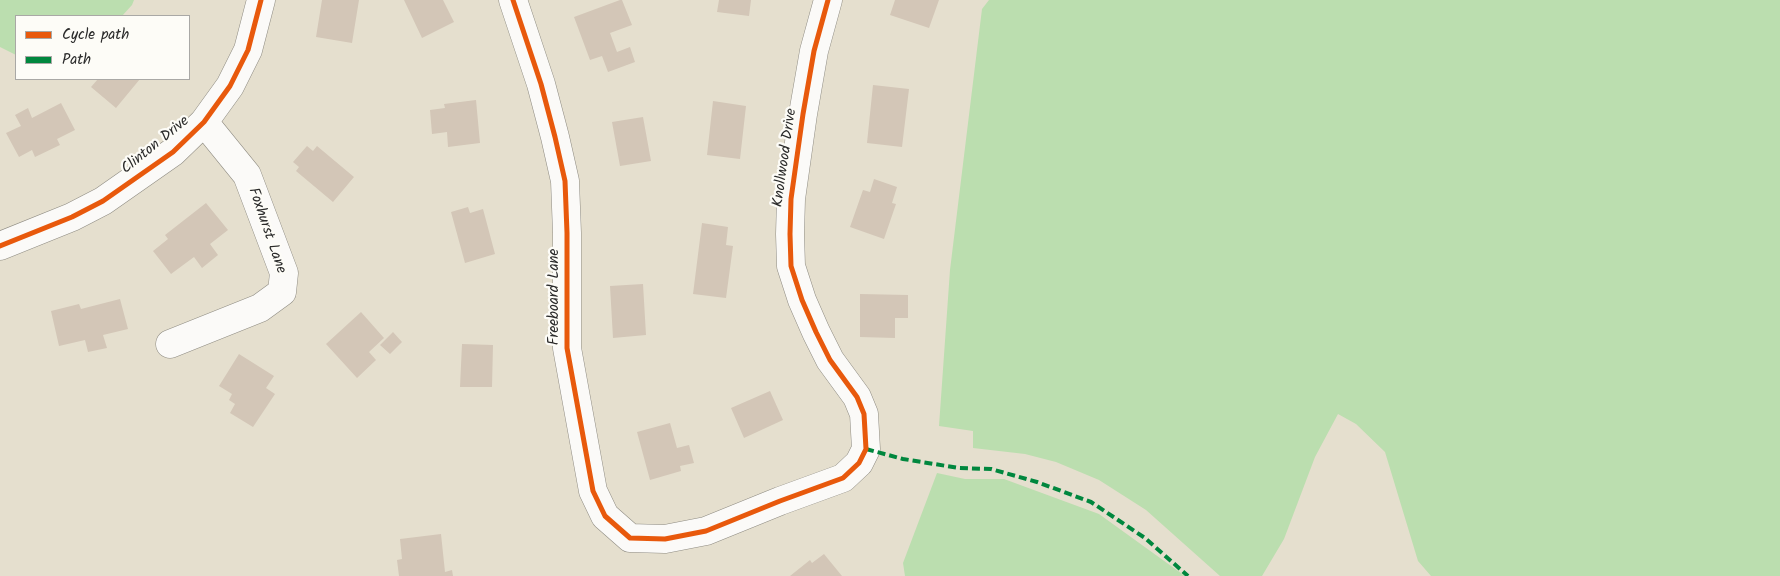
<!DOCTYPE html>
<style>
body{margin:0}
#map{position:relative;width:1780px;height:576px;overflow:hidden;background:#e5dfce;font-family:Kalam,sans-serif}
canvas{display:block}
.legend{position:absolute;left:15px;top:15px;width:175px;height:65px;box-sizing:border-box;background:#fdfcf7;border:1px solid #a9a8a5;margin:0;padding:6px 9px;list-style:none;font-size:15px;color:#2b2b2b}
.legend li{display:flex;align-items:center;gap:10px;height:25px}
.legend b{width:25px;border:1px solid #a9a8a5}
</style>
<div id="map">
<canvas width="1780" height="576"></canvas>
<ul class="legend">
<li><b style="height:6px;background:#e8590c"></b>Cycle path</li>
<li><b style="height:6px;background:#00873e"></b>Path</li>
</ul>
</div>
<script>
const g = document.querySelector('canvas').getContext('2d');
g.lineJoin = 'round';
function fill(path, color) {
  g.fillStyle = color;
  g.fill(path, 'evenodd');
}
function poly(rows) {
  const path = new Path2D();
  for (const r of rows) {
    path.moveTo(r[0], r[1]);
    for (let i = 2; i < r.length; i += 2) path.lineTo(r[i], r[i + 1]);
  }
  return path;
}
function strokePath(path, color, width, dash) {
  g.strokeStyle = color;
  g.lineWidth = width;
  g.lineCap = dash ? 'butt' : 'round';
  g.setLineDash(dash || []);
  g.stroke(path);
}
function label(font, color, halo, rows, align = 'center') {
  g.font = font + ' Kalam,sans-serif';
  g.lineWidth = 4.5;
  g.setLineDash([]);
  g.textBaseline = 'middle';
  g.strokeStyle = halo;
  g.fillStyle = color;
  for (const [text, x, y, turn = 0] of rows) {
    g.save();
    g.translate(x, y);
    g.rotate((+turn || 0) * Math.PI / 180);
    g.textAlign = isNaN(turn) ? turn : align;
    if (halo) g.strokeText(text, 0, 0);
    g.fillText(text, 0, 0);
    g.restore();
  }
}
fill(poly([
 [0,0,134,0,132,5,122,16,16,16,16,55,0,47],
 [989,0,1780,0,1780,576,1431,576,1418,561,1385,452,1356,424,1338,414,1315,457,1284,539,1262,576,1220,576,1146,510,1099,480,1056,462,1025,454,973,448,973,431,939,426,950,270,982,9],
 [937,473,965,479,1004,479,1099,514,1185,576,905,576,903,563]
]), '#bbdeaf');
fill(poly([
 [322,0,359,0,352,43,316,37],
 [404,0,443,0,454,22,422,38],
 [620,0,622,0,632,25,610,33,617,52,630,47,635,62,608,72,602,56,590,60,574,17],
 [719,0,751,0,749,16,717,12],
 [895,0,939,0,929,28,890,15],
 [98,79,140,79,116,108,91,87],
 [873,85,909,89,902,147,867,143],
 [476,100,480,143,448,147,447,132,432,134,430,110,445,108,444,104],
 [713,101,746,106,740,159,707,155],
 [61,103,75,130,57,139,60,145,35,157,32,150,19,157,6,133,21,126,15,115,28,108,32,118],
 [643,117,651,161,620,166,612,122],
 [307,146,313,151,317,146,354,177,333,202,296,171,299,167,293,162],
 [874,179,897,187,892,203,896,204,884,239,850,227,863,190,870,192],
 [206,203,228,230,210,244,218,255,202,268,194,257,171,274,153,251,168,239,165,235],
 [468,207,470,213,483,209,495,254,465,263,451,212],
 [702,223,728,227,726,245,733,246,726,298,693,294],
 [643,284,646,335,613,338,610,286],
 [860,294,908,295,908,318,895,318,895,338,860,337],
 [120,299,128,329,103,335,107,348,88,352,85,340,59,346,51,311,79,304,81,309],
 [361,312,384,338,369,352,376,360,357,378,326,344],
 [393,332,402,342,390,354,380,345],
 [462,344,493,345,492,387,460,387],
 [239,354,274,376,266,388,275,394,253,427,230,413,235,404,229,400,232,394,219,386],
 [770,391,783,420,744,438,731,408],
 [670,423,677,448,689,445,694,463,680,466,681,471,650,480,637,432],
 [441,534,445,572,452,570,453,576,399,576,397,560,402,559,400,539],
 [824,554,842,576,790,576,810,560,812,563]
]), '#d3c6b7');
const street = poly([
 [513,0,541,84,555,137,565,181,567,233,567,348,593,491,605,516,630,538,665,539,706,531,780,501,843,478,859,463,866,449,864,414,857,397,830,360,816,332,802,300,791,266,790,234,791,199,803,114,814,51,828,0],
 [0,246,72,217,103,201,173,152,204,122,230,86,248,50,261,0],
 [170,344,260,308,282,292,284,273,247,175,204,122]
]);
strokePath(street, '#8e8b82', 29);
strokePath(street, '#fbfaf8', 28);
strokePath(poly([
 [866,449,903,459,959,468,991,469,1037,482,1091,502,1145,538,1188,576]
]), '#00873e', 4, [8, 4]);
strokePath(poly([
 [513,0,541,84,555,137,565,181,567,233,567,348,593,491,605,516,630,538,665,539,706,531,780,501,843,478,859,463,866,449,864,414,857,397,830,360,816,332,802,300,791,266,790,234,791,199,803,114,814,51,828,0],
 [0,246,72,217,103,201,173,152,204,122,230,86,248,50,261,0]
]), '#e8590c', 5);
label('15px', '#2b2b2b', '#fdfcf7', [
 ["Clinton Drive",156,146,-39],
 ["Knollwood Drive",786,158,-82],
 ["Foxhurst Lane",266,231,71],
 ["Freeboard Lane",555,297,-90]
]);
</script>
